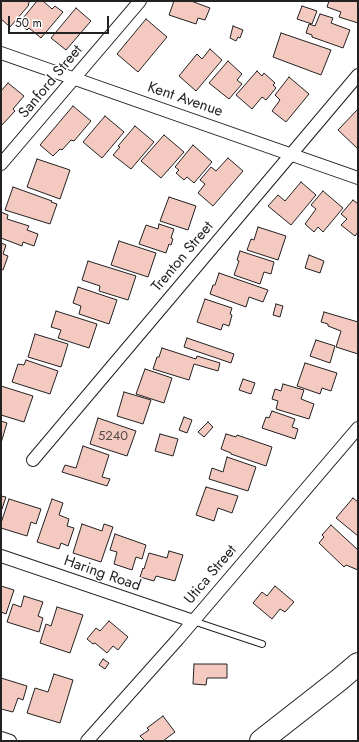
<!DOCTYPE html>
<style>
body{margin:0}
#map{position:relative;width:359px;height:742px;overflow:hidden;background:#fff;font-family:Jost,sans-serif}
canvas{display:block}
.frame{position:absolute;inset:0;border:2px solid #222;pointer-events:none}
.scale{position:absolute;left:8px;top:16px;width:101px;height:18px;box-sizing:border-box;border:2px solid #222;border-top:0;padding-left:5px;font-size:12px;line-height:14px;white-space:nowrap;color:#222;-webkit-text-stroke:3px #fff;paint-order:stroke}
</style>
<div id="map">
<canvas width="359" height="742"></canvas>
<div class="frame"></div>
<div class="scale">50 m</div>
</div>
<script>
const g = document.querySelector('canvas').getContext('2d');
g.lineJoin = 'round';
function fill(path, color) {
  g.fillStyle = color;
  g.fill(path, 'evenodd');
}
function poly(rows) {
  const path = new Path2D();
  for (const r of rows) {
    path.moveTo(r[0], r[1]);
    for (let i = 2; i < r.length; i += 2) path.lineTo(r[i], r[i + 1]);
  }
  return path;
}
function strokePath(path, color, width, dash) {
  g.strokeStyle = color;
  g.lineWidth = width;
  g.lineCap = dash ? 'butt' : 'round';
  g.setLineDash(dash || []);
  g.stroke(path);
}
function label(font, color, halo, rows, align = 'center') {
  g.font = font + ' Jost,sans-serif';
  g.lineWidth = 3;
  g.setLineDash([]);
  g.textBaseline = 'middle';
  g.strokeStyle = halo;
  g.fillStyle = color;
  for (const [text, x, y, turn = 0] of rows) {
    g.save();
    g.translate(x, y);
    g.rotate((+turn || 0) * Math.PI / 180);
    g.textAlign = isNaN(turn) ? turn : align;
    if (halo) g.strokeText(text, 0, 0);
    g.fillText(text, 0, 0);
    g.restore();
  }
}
const building = poly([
 [1,1,30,1,28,4,29,5,10,27,1,19,1,1],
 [37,1,43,1,52,9,55,6,63,12,41,38,29,28,27,30,19,23,37,1],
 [174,1,191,1,210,8,205,20,198,18,196,24,169,15,174,1],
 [329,1,358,1,358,23,339,17,341,12,327,7,329,1],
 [302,6,317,11,312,24,297,19,302,6],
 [76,8,91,21,66,50,51,38,76,8],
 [320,14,333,18,331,23,350,30,343,48,312,37,312,35,306,33,309,24,315,26,320,14],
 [146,19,167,37,138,72,117,54,146,19],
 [233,26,243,30,240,38,238,37,236,41,230,38,233,26],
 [281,33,331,50,321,75,273,57,281,33],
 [210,49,222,60,196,91,179,76,197,54,202,59,210,49],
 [228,61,242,74,237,80,242,84,229,99,209,83,228,61],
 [257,71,262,76,264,73,275,83,273,85,276,88,266,100,262,97,252,109,236,95,257,71],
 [289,77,309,94,286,122,272,111,280,100,275,95,289,77],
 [8,83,24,96,13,109,15,111,1,126,1,91,8,83],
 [73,106,91,121,74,141,71,140,62,150,60,149,53,156,40,145,73,106],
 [358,109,358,149,338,130,358,109],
 [105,116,124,132,102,158,83,142,105,116],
 [135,126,154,142,131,169,113,155,120,147,118,146,135,126],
 [164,135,184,152,161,178,141,161,164,135],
 [193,145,212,162,194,183,187,177,184,180,176,173,179,170,175,167,193,145],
 [228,158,243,171,213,206,198,193,205,184,200,180,211,167,216,171,228,158],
 [37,159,70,170,60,199,27,187,37,159],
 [301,182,316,195,291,225,268,206,278,195,285,201,301,182],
 [13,187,52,201,51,202,57,204,50,224,5,210,13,187],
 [323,191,343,208,323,232,318,227,314,232,305,224,316,209,311,205,323,191],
 [169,197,196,206,188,230,160,221,169,197],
 [353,200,358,204,358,232,355,236,341,225,347,219,341,214,353,200],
 [1,212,8,215,7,219,29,226,27,230,38,234,34,246,23,242,22,246,1,238,1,212],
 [159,224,174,229,171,238,173,239,171,245,169,244,166,253,139,244,146,225,158,229,159,224],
 [258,227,286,236,278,260,247,250,251,239,254,240,258,227],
 [119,241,156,253,148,277,111,265,119,241],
 [1,243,6,245,3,254,8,256,3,270,1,269,1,243],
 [240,251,274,262,271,274,264,272,260,284,234,275,239,261,237,260,240,251],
 [309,255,324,261,320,273,305,268,309,255],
 [88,261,136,276,128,300,99,291,100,286,82,280,88,261],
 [219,273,268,290,263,302,249,297,246,307,210,294,213,285,215,285,219,273],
 [78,287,117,300,109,324,79,314,81,306,73,303,78,287],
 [205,299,232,308,230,314,232,315,229,326,223,324,221,330,197,322,205,299],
 [276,304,283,306,280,317,273,315,276,304],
 [56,311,97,324,89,348,58,338,61,330,51,327,56,311],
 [324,312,358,322,358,354,336,347,341,331,328,326,328,324,321,322,324,312],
 [35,334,68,344,61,367,28,357,35,334],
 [187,338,234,354,231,363,184,347,187,338],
 [316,340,335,346,330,363,310,356,316,340],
 [162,348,196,359,197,356,220,363,218,371,194,364,189,380,153,369,157,357,159,357,162,348],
 [26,360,58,371,50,394,12,382,18,364,24,365,26,360],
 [305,363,337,373,331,391,322,388,320,394,297,386,305,363],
 [145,369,172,378,164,403,136,394,145,369],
 [243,379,255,383,251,394,239,390,243,379],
 [283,384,304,390,301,399,314,404,309,419,276,409,278,401,272,399,275,389,281,391,283,384],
 [1,386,33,396,24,422,1,415,1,386],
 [124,392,151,400,143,424,117,416,124,392],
 [272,411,295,419,292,427,298,429,295,439,262,428,266,417,269,418,272,411],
 [184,417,192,420,187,433,179,430,184,417],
 [98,418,136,431,127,456,90,444,98,418],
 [1,421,7,423,1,443,1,421],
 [208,422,213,427,204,437,198,432,208,422],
 [160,434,178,439,173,456,155,451,160,434],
 [226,434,236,437,237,435,272,447,266,466,231,454,231,453,221,449,226,434],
 [83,446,109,455,102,477,110,479,107,486,62,472,65,465,76,468,83,446],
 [227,457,256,467,248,491,209,479,212,468,223,472,227,457],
 [206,487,238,496,232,513,218,508,214,521,196,515,206,487],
 [1,496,6,497,1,512,1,496],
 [353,498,358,502,358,536,336,518,353,498],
 [9,499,41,509,36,524,31,522,27,536,1,528,1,523,9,499],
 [52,499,63,503,59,515,69,519,67,526,74,528,68,546,61,543,59,549,37,542,52,499],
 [82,524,102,531,104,524,113,527,101,562,73,553,82,524],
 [331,525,358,550,358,570,346,565,344,567,319,543,324,537,322,535,331,525],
 [115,534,146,545,142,559,136,557,132,570,114,564,117,552,110,550,115,534],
 [169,551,183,555,175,581,156,576,154,581,140,577,143,568,144,569,149,553,167,558,169,551],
 [1,586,14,590,6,614,1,612,1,586],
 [275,586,294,602,285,612,280,609,272,619,253,603,262,592,267,596,275,586],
 [24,596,43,602,38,616,43,618,39,632,7,622,13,604,21,607,24,596],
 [57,607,83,615,70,653,40,643,46,624,51,626,57,607],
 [109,621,128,637,118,650,113,646,107,653,95,643,93,644,87,639,96,628,100,631,109,621],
 [103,659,109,663,105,669,99,665,103,659],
 [194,664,227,664,227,678,207,678,206,685,193,684,194,664],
 [54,674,73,680,60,723,27,713,35,688,48,692,54,674],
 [1,678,27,686,23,700,18,698,13,712,1,709,1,678],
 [163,716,175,732,163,741,143,741,144,740,140,736,149,730,147,728,163,716]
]);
fill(building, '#f3c9c0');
strokePath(building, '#222', 1);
const service = poly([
 [193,621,262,644]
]);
const minor = poly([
 [1,53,358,178],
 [1,164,140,1],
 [33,460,358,75],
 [1,556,193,621],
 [1,738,10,741],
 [87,741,178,639,358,428]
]);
const motorway = poly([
 [261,741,339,680,358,664]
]);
strokePath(service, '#222', 8);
strokePath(minor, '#222', 14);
strokePath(motorway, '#222', 24);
strokePath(service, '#fff', 6);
strokePath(minor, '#fff', 12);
strokePath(motorway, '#fff', 22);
label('13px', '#564c4a', null, [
 ["5240",113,437]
]);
label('15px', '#222', '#fff', [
 ["Sanford Street",51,82,-50],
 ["Kent Avenue",185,100,19],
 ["Trenton Street",183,257,-50],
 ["Haring Road",102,574,19],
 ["Utica Street",211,575,-50]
]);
</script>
